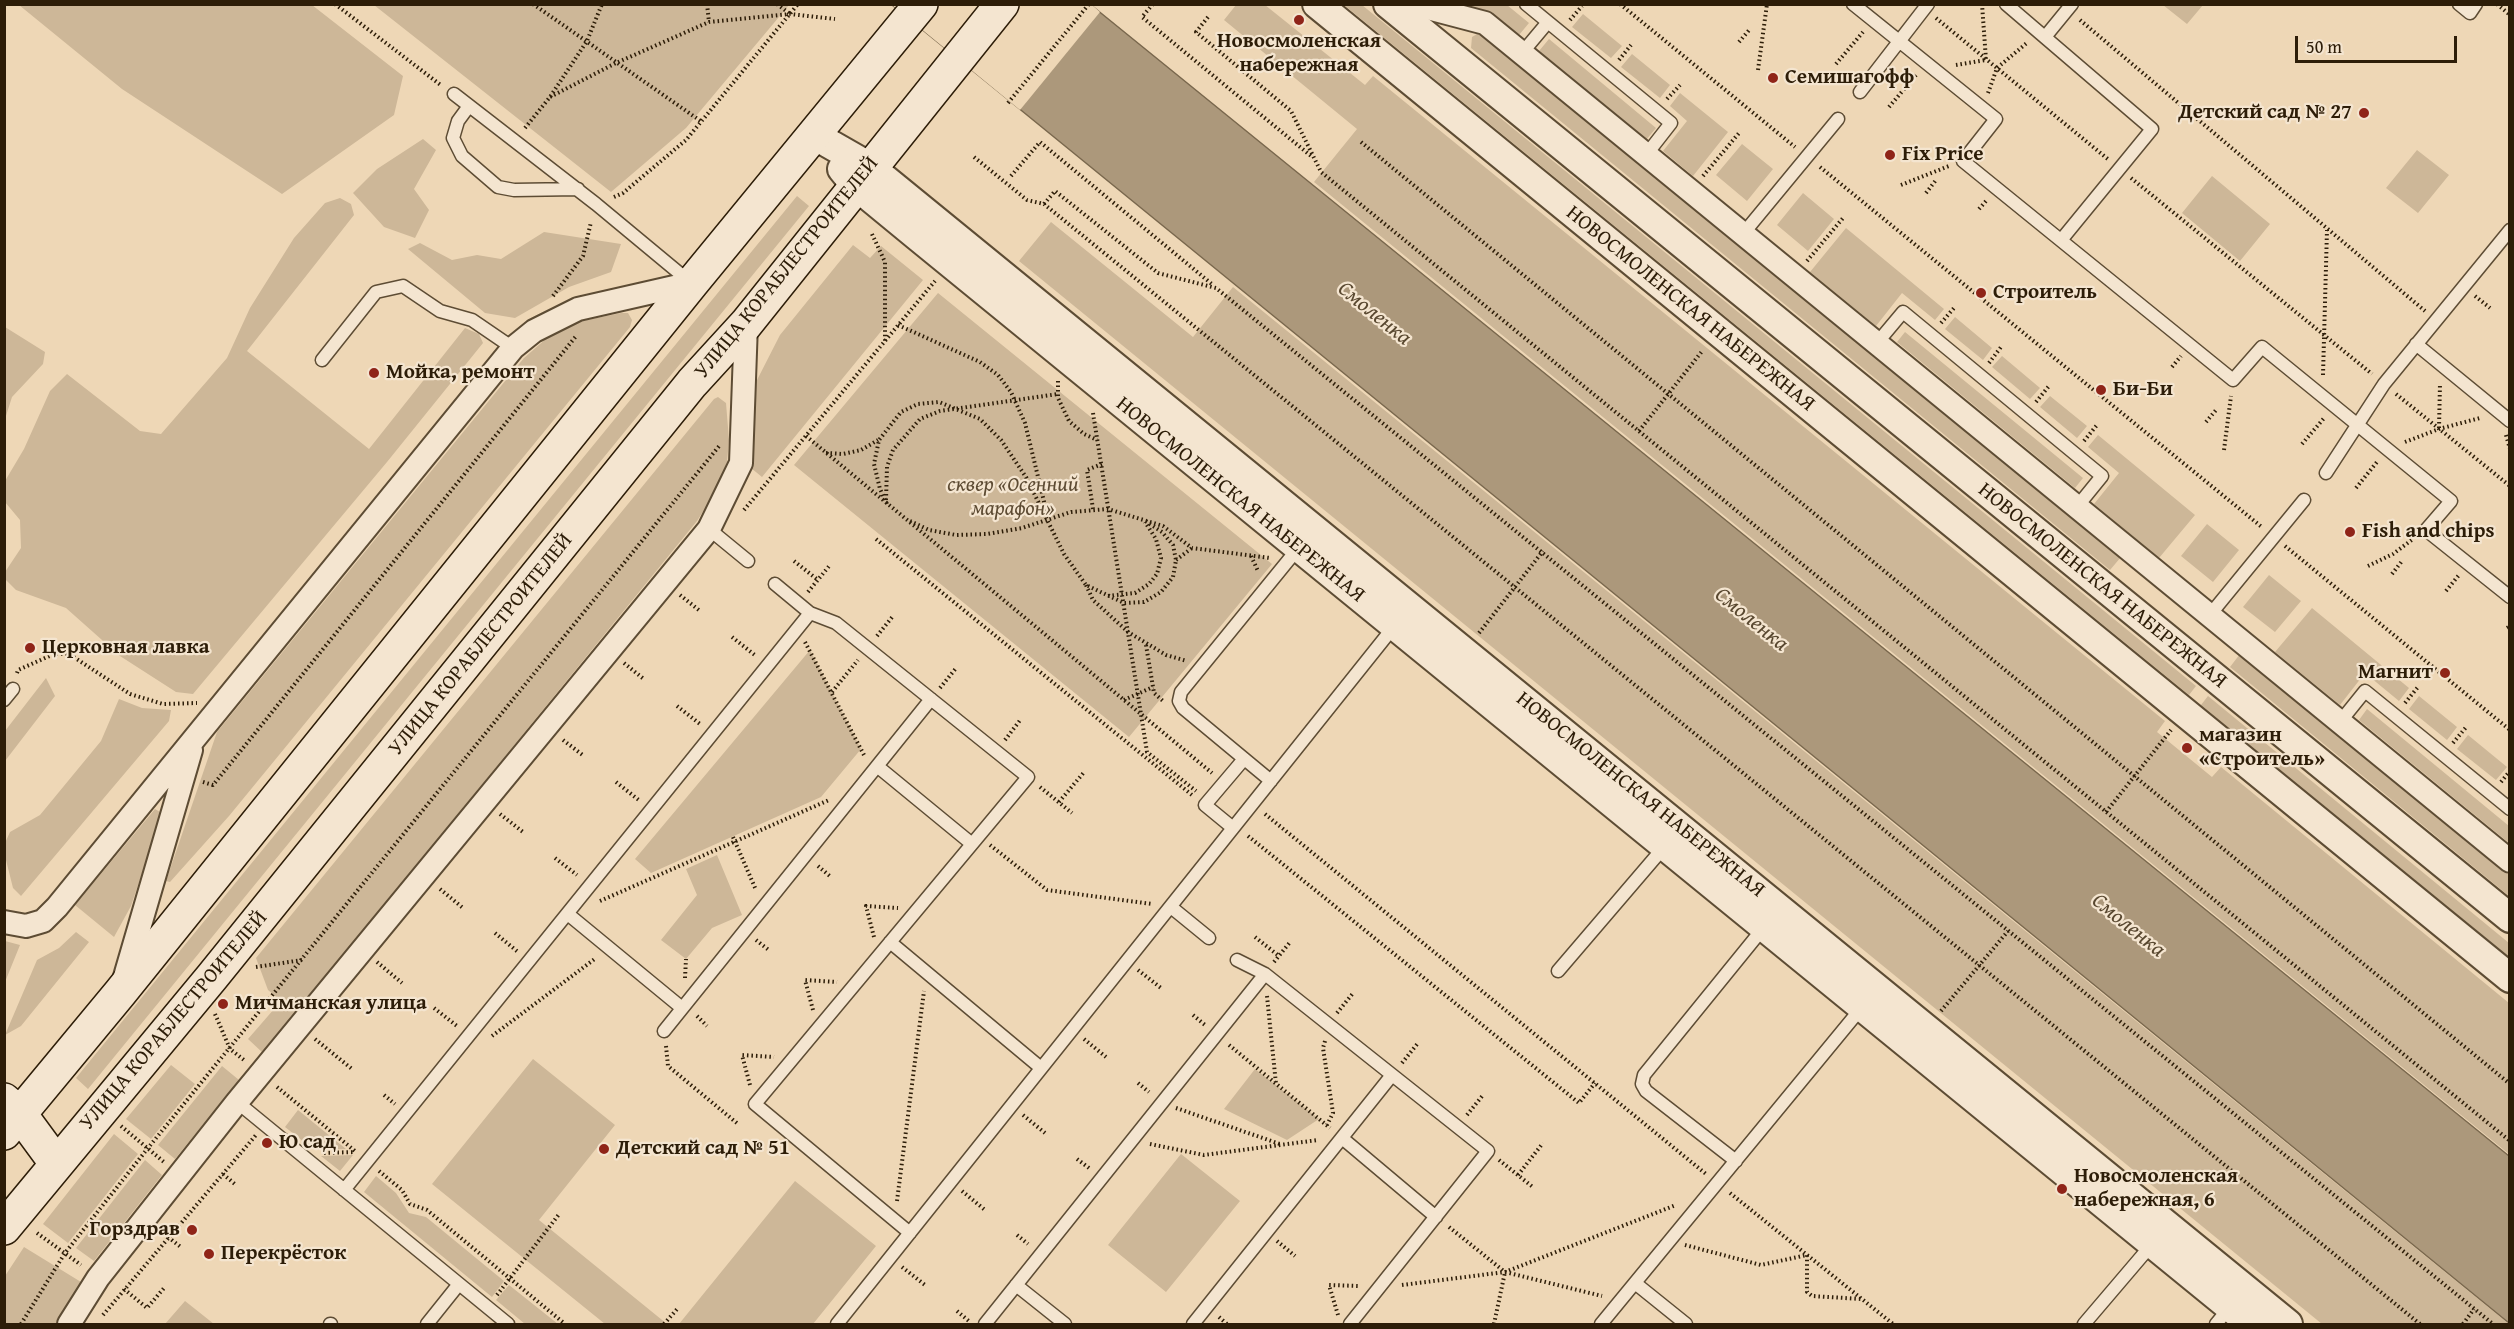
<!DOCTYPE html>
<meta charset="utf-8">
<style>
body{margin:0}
#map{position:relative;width:2514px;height:1329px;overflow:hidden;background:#eed7b6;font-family:"Gentium Book Plus",serif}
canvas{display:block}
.frame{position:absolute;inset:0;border:6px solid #2d1d08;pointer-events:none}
.scale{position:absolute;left:2295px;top:36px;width:162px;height:27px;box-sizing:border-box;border:3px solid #2d1d08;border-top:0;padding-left:8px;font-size:18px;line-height:21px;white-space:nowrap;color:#2d1d08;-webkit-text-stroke:4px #f4e5d0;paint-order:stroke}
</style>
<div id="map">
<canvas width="2514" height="1329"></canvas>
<div class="frame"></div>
<div class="scale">50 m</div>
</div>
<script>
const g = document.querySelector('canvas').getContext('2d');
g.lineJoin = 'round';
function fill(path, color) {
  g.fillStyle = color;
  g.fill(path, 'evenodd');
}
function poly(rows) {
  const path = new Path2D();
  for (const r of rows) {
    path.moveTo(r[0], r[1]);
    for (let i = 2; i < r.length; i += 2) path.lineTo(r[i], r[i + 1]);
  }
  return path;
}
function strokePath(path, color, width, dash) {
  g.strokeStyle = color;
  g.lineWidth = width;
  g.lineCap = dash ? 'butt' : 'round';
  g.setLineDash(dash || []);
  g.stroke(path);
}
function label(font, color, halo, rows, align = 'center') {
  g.font = font + ' "Gentium Book Plus",serif';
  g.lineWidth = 4.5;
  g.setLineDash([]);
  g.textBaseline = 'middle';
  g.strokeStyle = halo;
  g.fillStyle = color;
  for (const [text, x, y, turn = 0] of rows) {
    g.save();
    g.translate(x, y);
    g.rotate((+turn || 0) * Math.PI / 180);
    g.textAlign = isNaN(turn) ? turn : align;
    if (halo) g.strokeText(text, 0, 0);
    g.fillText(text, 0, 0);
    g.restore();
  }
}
fill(poly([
 [19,5,312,5,403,76,394,115,282,194,122,89],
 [374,5,789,5,686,128,611,192],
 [1236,5,1265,5,1365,85,1373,76,2165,721,2157,732,2212,777,2221,767,2509,1003,2509,1154,1314,182,1357,129,1224,20],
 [1344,5,1362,5,2196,686,2189,695],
 [1463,5,1507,5,1529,23,1519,35,1492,12],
 [2163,5,2203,5,2187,24],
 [1583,14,1622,46,1611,58,1572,27],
 [1477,34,1482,35,2121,557,2110,570,1471,48,1472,37],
 [1549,39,1656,128,1646,140,1539,51],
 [1632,54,1670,85,1660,98,1621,67],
 [1680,93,1728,132,1693,176,1663,151,1687,121,1670,106],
 [423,139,436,150,414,189,429,210,415,238,384,227,353,193,377,169],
 [1742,144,1773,169,1747,201,1716,175],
 [2417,150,2449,175,2418,213,2386,188],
 [2212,176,2270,224,2240,261,2182,213],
 [1803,193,1834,219,1808,251,1777,225],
 [797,196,809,206,88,1089,76,1078],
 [340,198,351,204,354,215,247,351,369,449,465,328,479,334,483,343,387,462,193,694,176,692,120,656,66,608,16,590,5,579,5,572,21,548,20,520,5,502,5,481,24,449,50,391,67,374,140,431,161,434,227,358,250,308,294,238,325,203],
 [1051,222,1193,337,1233,287,2509,1324,2322,1324,1019,261],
 [1846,228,1944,309,1935,320,1902,293,1876,326,1810,272],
 [544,232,621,244,611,272,569,287,515,318,485,313,408,249,420,243,452,260,477,255,501,259],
 [853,245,870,258,881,246,923,280,762,477,751,468,752,397,756,382,780,335],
 [938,293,1272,564,1129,737,794,465],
 [621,313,628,313,632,320,630,327,229,816,170,882,166,881,217,732,524,358,548,337,577,322],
 [1955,317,1992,348,1983,360,1945,329],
 [5,327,45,352,43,364,12,397,5,419],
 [1905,332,2083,478,2075,488,1897,342],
 [2002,356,2040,388,2030,399,1992,367],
 [2050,396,2087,426,2077,438,2040,407],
 [718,397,726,403,729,440,727,462,716,491,697,521,263,1053,248,1039,281,1001,268,990,256,958,714,399],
 [2098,435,2195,515,2159,558,2094,504,2119,473,2088,447],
 [2207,524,2239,550,2213,582,2181,556],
 [2269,575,2301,601,2275,632,2243,607],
 [2312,608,2409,688,2399,701,2365,673,2340,705,2275,652],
 [810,650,861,749,821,797,651,873,635,859],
 [2240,654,2509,875,2509,896,2230,667],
 [46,678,55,696,5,761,5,731],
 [2208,696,2509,943,2509,957,2201,705],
 [2419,696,2457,727,2447,740,2409,709],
 [119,699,142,708,171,710,169,721,21,896,13,888,5,856,5,843,10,832,40,815,101,741],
 [2367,709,2509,826,2509,843,2359,720],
 [2468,735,2507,767,2496,780,2457,749],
 [155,809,160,812,160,819,131,906,114,937,75,905],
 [717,855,742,915,712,928,686,959,661,940,697,895,686,869],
 [76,932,89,942,21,1026,5,1035,37,960,59,948],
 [5,941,20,945,5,982],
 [533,1059,615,1125,539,1220,667,1324,605,1324,432,1184],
 [171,1065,195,1084,151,1139,126,1119],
 [222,1066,239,1080,175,1159,158,1145],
 [1255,1069,1276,1085,1319,1119,1287,1140,1224,1109],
 [298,1110,346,1149,314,1150,285,1127],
 [114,1134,138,1154,68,1243,43,1224],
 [1181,1154,1240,1201,1166,1292,1108,1245],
 [353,1155,340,1171,321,1156],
 [145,1160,162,1175,94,1261,76,1248],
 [376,1176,396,1193,409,1213,426,1217,504,1281,492,1297,364,1192],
 [795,1181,876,1246,813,1324,679,1324],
 [24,1247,81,1282,57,1324,5,1324,5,1276],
 [509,1285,558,1324,525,1324,496,1300],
 [185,1301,214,1324,165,1324]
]), '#cdb798');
const water = poly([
 [892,5,1091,5,2509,1156,2509,1323,892,5]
]);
fill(water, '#ac987b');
strokePath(water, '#79674d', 1.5);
fill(poly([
 [1091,4,1100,12,1020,110,892,5]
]), '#eed7b6');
const service = poly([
 [1526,4,1671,123,1646,155],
 [1853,4,1996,119,1963,161,2233,380,2262,347,2451,501,2426,530,2510,597],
 [2006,4,2152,129,2062,239],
 [2459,4,2470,13,2476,4],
 [2045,37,2072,4],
 [1522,53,1548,22],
 [1860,92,1928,4],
 [454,94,596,204,690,282],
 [469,106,458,121,453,138,462,156,498,187,514,190,578,189],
 [1743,234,1838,119],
 [1877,343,1903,312,2074,453,2102,476,2076,508],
 [2416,344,2510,421],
 [322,360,376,292,403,286,440,311,472,320,513,348],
 [2326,473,2384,384,2510,230],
 [709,529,748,561],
 [775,584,810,613,836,623,1028,777,755,1104,910,1233],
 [2209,616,2304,500],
 [4,700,13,689],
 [2340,722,2365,691,2510,809],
 [877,766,972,844],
 [1271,781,1183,708,1179,701,1181,692,1300,546],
 [1233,828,1205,805,1244,759],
 [1171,907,1209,938],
 [569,915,682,1008],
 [890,942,1041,1068],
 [1237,960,1265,974,1488,1151,1350,1324],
 [1558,971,1665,846],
 [664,1031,931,699],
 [237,1102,508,1324],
 [1342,1138,1436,1217],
 [1736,1161,1646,1091,1642,1084,1644,1075,1765,926],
 [344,1190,810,613],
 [1635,1283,1686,1324],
 [1016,1285,1065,1324],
 [330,1324,331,1324],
 [427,1324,459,1284],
 [837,1324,1396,624],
 [985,1324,1265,974],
 [1193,1324,1392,1075],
 [1601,1324,1863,1006],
 [2084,1324,2153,1243],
 [2216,1324,2230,1307]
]);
const minor = poly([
 [1394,10,1428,8,1485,23,2510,861],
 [4,922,26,926,43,921,57,907,513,348,534,331,578,309,692,283],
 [124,980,191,750],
 [69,1324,98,1278,237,1102,709,529,741,463,746,324]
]);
const tertiary = poly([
 [1317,4,2510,978],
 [1388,4,2510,918],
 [814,135,870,167,2288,1324],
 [842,169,855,185,917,236,2251,1324]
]);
const secondary = poly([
 [4,1100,20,1114,56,1163],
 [4,1133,120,993,692,283,921,4],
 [4,1228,212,977,692,383,746,324,1002,4]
]);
strokePath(service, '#5d4c34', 15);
strokePath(minor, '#5d4c34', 26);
strokePath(tertiary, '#5d4c34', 32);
strokePath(secondary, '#2d1d08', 36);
strokePath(poly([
 [335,4,442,86],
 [533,4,702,122],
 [707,4,709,22],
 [777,4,790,14],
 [1153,4,1142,17,1311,156],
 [1620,4,1795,147],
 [2497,4,2510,15],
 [1208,17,1196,32,1291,111,1321,172,2510,1141],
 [1936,18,2109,160],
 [1570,20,1582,6],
 [2080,20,2425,311],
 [1739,42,1750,29],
 [1619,60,1631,45],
 [1836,64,1863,32],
 [1956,65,1986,60,1982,4],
 [1758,70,1767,4],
 [1988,93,1997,68,2028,42],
 [550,97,616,63,709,22,790,14,835,19],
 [1667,99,1680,85],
 [1008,103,1089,4],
 [1889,107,1916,75],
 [525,128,550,97,587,41,602,4],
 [1361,142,2510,1084],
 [974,157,1027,200,1044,204,2420,1324],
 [1820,167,2263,528],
 [1011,176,1040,142,1213,285],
 [1703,176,1739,133],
 [2131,178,2372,374],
 [1901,185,1949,166],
 [1926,193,1936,180],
 [614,197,623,193,686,140,798,4],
 [1044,204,1055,191,1158,273,1216,288,2493,1324],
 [1979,209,1986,201],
 [872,234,885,262,885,341],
 [1807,261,1843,218],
 [553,296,583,256,591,222],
 [2475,296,2490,308],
 [1941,323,1954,308],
 [898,325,980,362,998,375,1011,392,1025,423,1047,514],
 [1989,363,2001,347],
 [2172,367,2181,356],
 [2323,375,2327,230],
 [1058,381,1058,398,1069,421,1084,434,1097,440],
 [2396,394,2510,486],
 [2036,402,2049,386],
 [1093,413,1147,752,1196,791],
 [2206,422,2216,410],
 [2439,428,2440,384],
 [1639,431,1703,350],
 [2506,435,2510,449],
 [806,436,1212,773],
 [2084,441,2097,425],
 [2405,442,2439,429,2480,418],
 [2302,444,2325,417],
 [2224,450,2231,396],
 [826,453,843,454,861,450,878,440],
 [2356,488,2377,462],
 [886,500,887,467,893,450,920,419,940,411,1058,394],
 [887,504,880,489,874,464,879,440,901,412,918,404,939,402,980,419,1001,440,1026,477,1064,554,1086,585,1124,603,1144,602,1161,592,1173,577,1176,560,1173,545,1162,532,1144,520],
 [1093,509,1087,470,1102,464],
 [744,510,935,281],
 [910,521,929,530,956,535,987,534,1022,528,1071,512,1108,509,1163,526,1192,548,1270,558],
 [876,539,1192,795],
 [2285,546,2510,730],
 [1251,556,1258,571],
 [1176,560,1192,548],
 [794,561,818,580],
 [2368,566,2393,554,2413,539],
 [2392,574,2402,561],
 [1086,585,1093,600,1128,632,1166,655,1187,661],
 [2446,591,2459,575],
 [808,592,830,565],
 [680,595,700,611],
 [1108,596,1135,593,1149,584,1157,574,1161,558,1156,539,1145,522],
 [2507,628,2510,626],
 [1479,633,1543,551],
 [877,636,893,616],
 [732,637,756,656],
 [805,642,865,757],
 [1146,645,1154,693,1163,701],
 [624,663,645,680],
 [17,673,18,670,54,654,69,654,130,694,163,704,197,703],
 [940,688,957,667],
 [832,692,858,660],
 [1124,700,1153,687],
 [2405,703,2418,687],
 [677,706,700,724],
 [563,740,584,756],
 [1005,740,1021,719],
 [2453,743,2467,726],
 [203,782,213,785,577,335],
 [616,782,640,801],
 [2501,782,2510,771],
 [1040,787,1072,813],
 [1059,802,1085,771],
 [2106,812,2171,730],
 [500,814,523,832],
 [1265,814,1706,1174],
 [1248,836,1579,1103,1595,1083],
 [733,837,756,890],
 [990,845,1047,890,1152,904],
 [555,858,577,875],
 [818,866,831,877],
 [440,889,463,908],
 [600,901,829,800],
 [495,933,518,952],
 [874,937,866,906,898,908],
 [1255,937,1279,956],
 [756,940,770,951],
 [377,962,402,983],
 [1274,962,1291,941],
 [256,967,302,960],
 [1138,970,1161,988],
 [685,978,686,959],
 [1267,996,1276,1084],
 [434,1008,457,1026],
 [813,1010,805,980,837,982],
 [1941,1011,2008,931],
 [1337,1013,1354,992],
 [215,1014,230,1049,244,1060],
 [1193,1015,1205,1025],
 [697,1016,707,1026],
 [492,1036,596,958],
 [315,1039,352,1069],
 [1084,1039,1106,1057],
 [1325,1041,1323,1048,1333,1113,1327,1125],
 [1229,1045,1330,1128],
 [666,1046,668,1066,738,1124],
 [1402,1063,1418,1043],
 [1138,1083,1149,1092],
 [750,1085,742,1055,774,1057],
 [277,1087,355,1151],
 [384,1095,395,1104],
 [1176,1108,1280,1144],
 [1023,1115,1045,1133],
 [1467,1115,1483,1095],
 [121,1126,164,1162],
 [1150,1144,1204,1155,1318,1140],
 [324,1153,355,1152],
 [1077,1159,1089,1168],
 [1499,1160,1534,1188],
 [379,1171,402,1190,410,1204,427,1210,565,1324],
 [223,1174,236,1185],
 [1518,1175,1543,1143],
 [962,1191,985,1210],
 [1730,1193,1893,1324],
 [897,1201,924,991],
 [1449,1227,1505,1272,1602,1296],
 [37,1233,81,1265],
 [1017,1235,1028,1244],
 [168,1237,182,1248],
 [1277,1241,1295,1256],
 [1685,1245,1761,1265,1807,1255,1807,1292,1812,1296,1861,1299],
 [902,1267,925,1285],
 [1402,1285,1505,1272,1676,1205],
 [124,1289,147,1308,164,1288],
 [497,1295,560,1213],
 [957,1311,970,1322],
 [103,1315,256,1135],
 [1338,1315,1329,1285,1359,1286],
 [1219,1317,1227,1324],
 [21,1324,65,1253,148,1148,720,445],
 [664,1324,678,1308],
 [1494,1324,1505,1272],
 [2463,1324,2474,1309]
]), '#2d1d08', 4, [1.5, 3]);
strokePath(service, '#f4e5d0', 12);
strokePath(minor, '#f4e5d0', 22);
strokePath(tertiary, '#f4e5d0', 28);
strokePath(secondary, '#f4e5d0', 33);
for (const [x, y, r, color] of [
 [1299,20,6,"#8f2418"],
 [1773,78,6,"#8f2418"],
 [2364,113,6,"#8f2418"],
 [1890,155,6,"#8f2418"],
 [1981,293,6,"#8f2418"],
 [374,373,6,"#8f2418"],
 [2101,390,6,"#8f2418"],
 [2350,532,6,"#8f2418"],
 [30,648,6,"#8f2418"],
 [2445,673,6,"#8f2418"],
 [2187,748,6,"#8f2418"],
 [223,1004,6,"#8f2418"],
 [267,1143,6,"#8f2418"],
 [604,1149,6,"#8f2418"],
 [2062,1189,6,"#8f2418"],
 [192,1230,6,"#8f2418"],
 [209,1254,6,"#8f2418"]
]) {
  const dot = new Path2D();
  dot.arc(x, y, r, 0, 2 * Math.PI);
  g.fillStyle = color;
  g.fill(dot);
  strokePath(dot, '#f4e5d0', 2);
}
label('bold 21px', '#2d1d08', '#f4e5d0', [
 ["Новосмоленская",1299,42,"center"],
 ["набережная",1299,66,"center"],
 ["Семишагофф",1785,78],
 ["Детский сад № 27",2352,113,"right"],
 ["Fix Price",1902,155],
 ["Строитель",1993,293],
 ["Мойка, ремонт",386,373],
 ["Би-Би",2113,390],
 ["Fish and chips",2362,532],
 ["Церковная лавка",42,648],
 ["Магнит",2433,673,"right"],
 ["магазин",2199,736],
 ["«Строитель»",2199,760],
 ["Мичманская улица",235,1004],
 ["Ю сад",279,1143],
 ["Детский сад № 51",616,1149],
 ["Новосмоленская",2074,1177],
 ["набережная, 6",2074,1201],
 ["Горздрав",180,1230,"right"],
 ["Перекрёсток",221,1254]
], 'left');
label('21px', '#2d1d08', '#f4e5d0', [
 ["УЛИЦА КОРАБЛЕСТРОИТЕЛЕЙ",787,268,-51],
 ["НОВОСМОЛЕНСКАЯ НАБЕРЕЖНАЯ",1690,309,39],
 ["НОВОСМОЛЕНСКАЯ НАБЕРЕЖНАЯ",1240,500,39],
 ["НОВОСМОЛЕНСКАЯ НАБЕРЕЖНАЯ",2102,586,39],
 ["УЛИЦА КОРАБЛЕСТРОИТЕЛЕЙ",481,645,-51],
 ["НОВОСМОЛЕНСКАЯ НАБЕРЕЖНАЯ",1640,795,39],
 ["УЛИЦА КОРАБЛЕСТРОИТЕЛЕЙ",174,1021,-50]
]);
label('italic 21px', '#5d4b33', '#f4e5d0', [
 ["сквер «Осенний",1013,486],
 ["марафон»",1013,510]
]);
label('italic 22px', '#594830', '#f4e5d0', [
 ["Смоленка",1374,314,39],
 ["Смоленка",1751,620,39],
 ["Смоленка",2128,926,39]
]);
</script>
